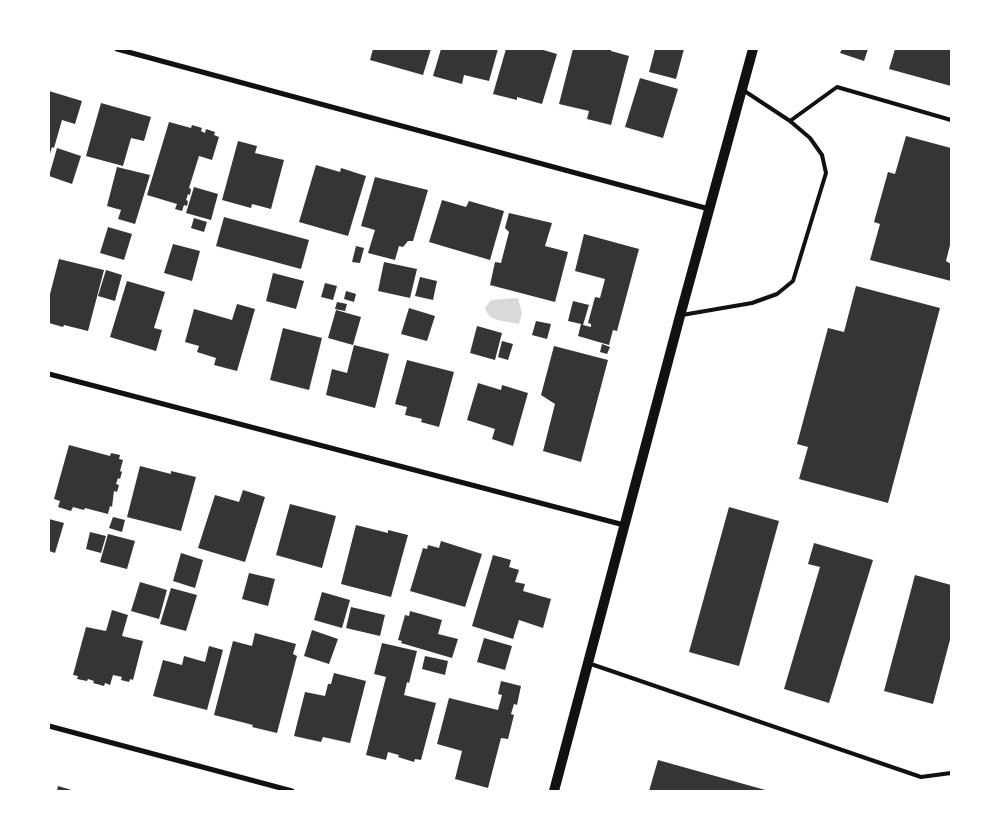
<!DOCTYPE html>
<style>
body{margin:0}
#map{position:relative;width:1000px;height:840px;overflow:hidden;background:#fff;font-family:"Sofia Sans Condensed",sans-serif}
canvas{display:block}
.frame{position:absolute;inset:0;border:50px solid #fff;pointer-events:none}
</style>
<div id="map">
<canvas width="1000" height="840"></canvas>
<div class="frame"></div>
</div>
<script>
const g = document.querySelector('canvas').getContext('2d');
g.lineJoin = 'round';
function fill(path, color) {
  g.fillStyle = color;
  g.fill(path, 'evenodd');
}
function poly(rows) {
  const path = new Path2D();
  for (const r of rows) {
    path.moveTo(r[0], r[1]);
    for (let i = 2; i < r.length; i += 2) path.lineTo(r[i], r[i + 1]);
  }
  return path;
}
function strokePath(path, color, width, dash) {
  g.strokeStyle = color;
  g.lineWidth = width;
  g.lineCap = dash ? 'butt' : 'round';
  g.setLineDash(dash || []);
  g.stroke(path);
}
fill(poly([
 [518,298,522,313,519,324,497,320,489,316,485,308,491,300]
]), '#d9d9d9');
fill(poly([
 [373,49,431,49,423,75,370,60],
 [441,49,498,49,489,81,464,75,462,84,433,76],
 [506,49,540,49,557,54,542,104,517,97,517,100,493,94],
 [573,49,611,49,611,51,629,56,611,125,587,119,589,111,559,104],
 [655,49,684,49,676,79,649,72],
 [842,49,868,49,864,61,840,53],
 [895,49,951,49,951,86,889,69],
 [640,78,678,89,663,138,625,127],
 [49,91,82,101,75,124,62,120,54,148,52,147,49,157],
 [101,103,151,117,144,141,131,138,123,166,86,156],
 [169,122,191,128,192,125,202,128,201,131,205,133,206,129,215,132,214,135,219,137,212,160,199,156,189,188,191,189,190,195,188,194,186,200,188,201,187,206,184,205,182,211,175,209,177,204,147,195],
 [906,136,951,148,951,241,946,261,951,264,951,281,870,260,880,224,874,222,888,172,895,174],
 [238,141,257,146,255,153,284,160,271,209,252,204,251,208,222,200],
 [57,148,81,156,72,184,49,176],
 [316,165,340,172,341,168,366,176,348,236,299,222],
 [117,167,150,175,135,224,118,219,121,210,107,206],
 [375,177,428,190,413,241,408,241,403,247,399,246,395,260,368,253,375,230,361,226],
 [194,187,218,194,211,220,186,213],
 [442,200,466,207,469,201,504,211,490,260,429,242],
 [509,213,552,223,545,246,568,252,555,302,490,285,495,262,501,263,509,232,505,228],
 [224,217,309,240,301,269,216,246],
 [194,218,207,222,204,232,191,228],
 [108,227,132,234,124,260,100,253],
 [584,234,639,249,617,331,613,330,609,345,578,336,581,324,568,321,573,301,589,305,583,325,591,327,591,324,588,323,595,297,600,298,605,279,575,271],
 [173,244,200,251,192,281,164,273],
 [356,246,364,248,360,263,352,262],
 [59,259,104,270,88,331,64,325,63,327,49,323,49,298],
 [384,262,417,269,410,298,378,291],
 [106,270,122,275,115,301,98,296],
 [273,273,304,281,296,309,266,301],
 [420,277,437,281,433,300,415,296],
 [127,281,165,292,154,328,162,330,156,351,110,337],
 [325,283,337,286,333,300,321,297],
 [856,286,940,308,888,503,799,479,808,447,797,444,828,328,844,332],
 [346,291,356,294,354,302,344,299],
 [337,302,347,304,345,311,335,309],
 [237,304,255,309,237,371,214,365,216,358,197,352,199,346,185,342,194,309,232,320],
 [409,308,435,316,427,341,401,334],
 [336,310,361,317,353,345,328,338],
 [536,321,551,324,547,339,532,335],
 [477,326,502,333,495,360,470,353],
 [283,328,322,338,309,390,270,380],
 [502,341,513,344,508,360,498,357],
 [602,344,610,347,607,354,600,352],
 [354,345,389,354,375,408,326,395,332,369,347,373],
 [554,346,608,360,581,462,543,451,555,404,541,395],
 [407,360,454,372,439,427,421,422,422,419,405,415,407,407,395,404],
 [478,383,501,390,502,385,528,393,513,446,492,439,495,429,467,420],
 [69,445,110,456,111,453,120,455,119,459,123,460,120,471,122,472,120,479,118,478,116,484,119,485,117,492,114,491,112,507,110,506,108,514,85,508,84,510,73,507,71,511,58,507,60,501,54,499],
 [140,466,171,474,171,471,196,477,181,531,127,517],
 [243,490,265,497,245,562,198,548,215,495,239,502],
 [290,504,336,516,322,568,276,555],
 [729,507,779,521,739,666,689,652],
 [113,517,125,520,122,532,109,528],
 [49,519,64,523,55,553,49,551],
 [356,525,388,533,388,530,408,535,391,597,341,584],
 [90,532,106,536,101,553,86,549],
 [108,534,135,541,127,569,100,562],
 [441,541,482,554,465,607,410,591,423,548,427,549,428,545,439,548],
 [814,543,873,560,829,703,784,689,820,567,808,564],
 [181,553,203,560,195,588,173,581],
 [493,555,511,560,509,567,519,570,515,582,525,584,523,591,551,599,543,628,519,620,513,639,472,626],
 [249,573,275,579,268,606,242,599],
 [915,575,951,585,951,636,933,704,884,691],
 [140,582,167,590,159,619,131,611],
 [171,588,197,595,186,631,160,624],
 [322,592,350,600,342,628,314,620],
 [351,607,385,615,380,636,346,628],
 [112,610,128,615,122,636,143,641,133,680,130,679,129,682,121,680,122,677,113,675,110,685,105,683,104,686,93,683,94,681,88,679,87,681,77,679,78,676,73,675,86,627,106,631],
 [410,611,442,620,438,634,458,639,452,658,401,643,402,641,398,640,405,615,409,616],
 [312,630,338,639,329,664,304,656],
 [255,633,296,644,293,654,297,656,277,733,252,727,253,725,214,715,233,641,252,646],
 [484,638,512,646,505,670,477,662],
 [382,643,417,651,409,683,407,682,404,695,436,703,421,760,415,759,414,762,398,757,399,755,388,752,386,760,366,755,386,677,374,674],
 [209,646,223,650,207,710,153,696,163,660,182,665,184,656,205,662],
 [425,656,448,661,445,675,422,669],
 [334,673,366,681,350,743,323,737,321,742,294,736,305,692,325,696,328,684,331,684],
 [501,681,521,686,517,705,514,704,511,714,514,715,508,739,501,738,488,788,455,779,462,751,437,744,449,698,498,710,502,695,498,694],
 [658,760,769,791,649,791],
 [58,786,75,791,57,791]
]), '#353535');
strokePath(poly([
 [790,121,837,87,951,120],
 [682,315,752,303,777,294,793,281,826,173,822,155,810,138,790,121,743,90],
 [588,663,921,777,951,773]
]), '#111', 4);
strokePath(poly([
 [117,49,709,209],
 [49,374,624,525],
 [49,726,292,791]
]), '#111', 5);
strokePath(poly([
 [554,791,680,316,753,49]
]), '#111', 10);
</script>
